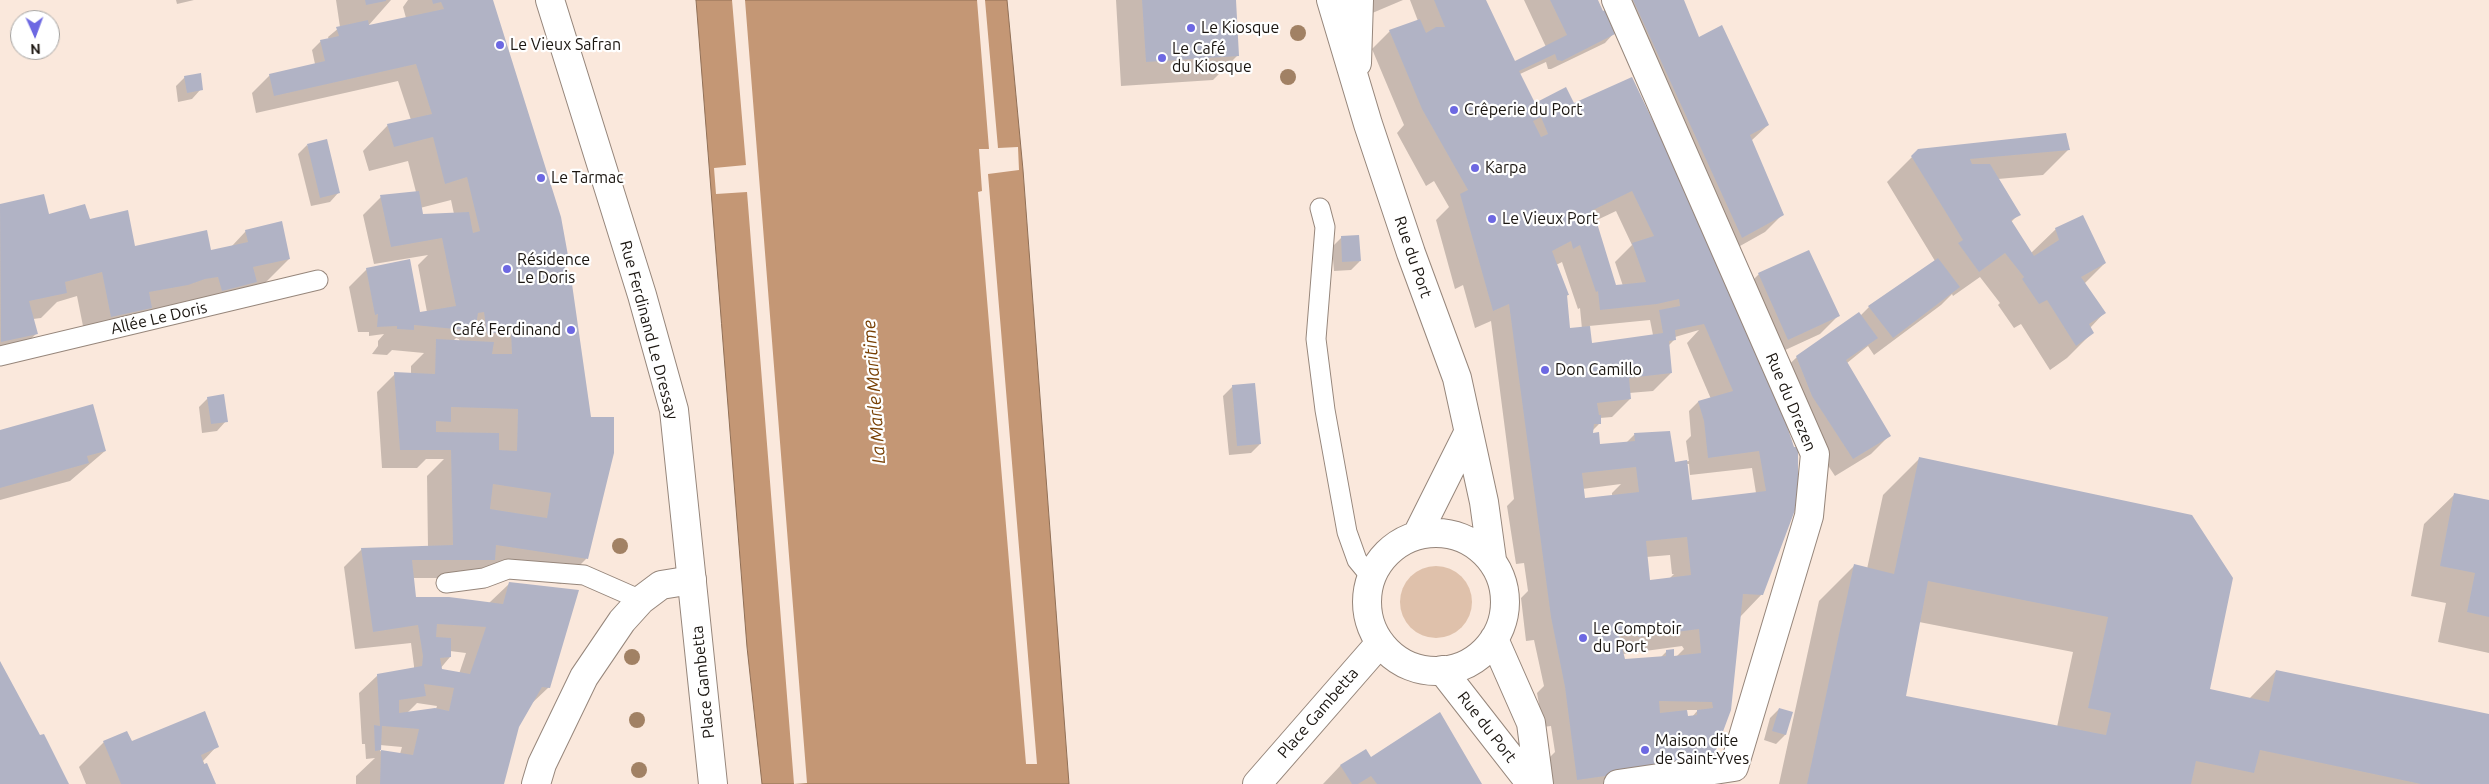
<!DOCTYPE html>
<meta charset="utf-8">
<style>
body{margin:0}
#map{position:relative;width:2489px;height:784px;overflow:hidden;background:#fae8dc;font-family:Ubuntu,sans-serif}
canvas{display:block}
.north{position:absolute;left:10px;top:10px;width:50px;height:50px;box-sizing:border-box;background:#fff;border:1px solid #a3a19f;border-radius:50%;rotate:178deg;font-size:14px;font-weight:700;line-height:20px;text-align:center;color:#1a1510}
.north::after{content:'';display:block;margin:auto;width:18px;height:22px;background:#6d68e2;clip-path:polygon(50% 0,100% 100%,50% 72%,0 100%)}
</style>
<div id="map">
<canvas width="2489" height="784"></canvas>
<div class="north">N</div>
</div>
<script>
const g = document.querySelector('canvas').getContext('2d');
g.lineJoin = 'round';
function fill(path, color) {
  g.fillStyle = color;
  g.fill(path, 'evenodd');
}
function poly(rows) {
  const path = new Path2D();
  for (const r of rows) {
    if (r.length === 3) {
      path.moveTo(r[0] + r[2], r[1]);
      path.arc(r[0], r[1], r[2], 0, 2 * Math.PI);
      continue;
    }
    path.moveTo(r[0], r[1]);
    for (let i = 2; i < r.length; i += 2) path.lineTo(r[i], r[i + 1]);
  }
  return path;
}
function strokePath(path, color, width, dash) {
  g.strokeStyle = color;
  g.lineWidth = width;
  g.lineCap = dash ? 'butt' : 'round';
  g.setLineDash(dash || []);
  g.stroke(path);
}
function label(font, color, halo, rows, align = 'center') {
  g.font = font + ' Ubuntu,sans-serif';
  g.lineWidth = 4.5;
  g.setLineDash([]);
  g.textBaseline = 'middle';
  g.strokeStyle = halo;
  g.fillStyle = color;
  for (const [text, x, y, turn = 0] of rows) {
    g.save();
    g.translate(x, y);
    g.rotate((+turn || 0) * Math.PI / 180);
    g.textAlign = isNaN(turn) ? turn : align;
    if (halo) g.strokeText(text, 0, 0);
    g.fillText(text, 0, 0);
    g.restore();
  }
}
fill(poly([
 [1436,602,36]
]), '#dfc1ab');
const water = poly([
 [696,0,1007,0,1023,170,1069,784,762,784,747,647,696,0]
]);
fill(water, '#c49775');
strokePath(water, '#917057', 1);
fill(poly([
 [732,0,745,0,807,783,794,784,747,192,716,194,714,168,746,165],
 [977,0,985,0,998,148,1018,147,1019,170,988,174,1037,764,1026,764,978,192,982,191,979,149,989,149]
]), '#fae8dc');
fill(poly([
 [176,0,194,0,177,4],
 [336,0,391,0,368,26,406,18,403,7,408,0,492,0,568,260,563,264,586,559,561,584,483,571,476,578,413,578,415,598,489,603,510,583,549,687,530,705,518,727,503,784,356,784,356,776,375,758,366,759,365,744,362,744,359,693,378,675,414,668,414,666,411,643,355,649,344,567,362,549,428,548,427,476,444,459,426,459,417,468,382,468,377,392,395,374,411,374,411,366,424,353,392,350,387,355,372,354,378,346,378,341,384,334,369,336,369,332,358,332,349,287,367,269,419,313,427,312,418,265,428,255,374,264,363,215,381,197,416,192,408,161,369,171,363,151,388,125,411,120,398,81,256,113,252,93,270,75,315,64,312,50,321,41,329,40,328,37,340,27],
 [451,200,454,214,422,215,420,208],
 [456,338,459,339,460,342,453,341],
 [450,651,466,653,459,674,439,670,450,657],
 [417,703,437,706,436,709,407,713],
 [380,745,402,747,400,754,380,751],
 [1116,0,1235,0,1238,55,1213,80,1121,86],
 [1369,0,1403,0,1370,14],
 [1410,0,1484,0,1514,63,1546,47,1524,0,1596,0,1614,33,1605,43,1551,69,1548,69,1546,62,1520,74,1534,105,1574,104,1654,126,1655,119,1606,0,1683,0,1698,37,1768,125,1751,141,1783,214,1765,232,1724,255,1771,381,1762,594,1740,617,1733,675,1687,784,1550,784,1547,760,1555,752,1551,726,1543,727,1537,693,1544,686,1534,640,1526,641,1521,598,1528,591,1524,563,1516,564,1507,506,1514,499,1491,321,1475,328,1463,285,1455,289,1436,220,1449,207,1434,181,1426,186,1397,133,1404,125,1372,49,1390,31,1418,21],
 [1616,211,1632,245,1615,262,1623,286,1615,287,1595,221],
 [1562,262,1578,309,1580,308,1582,329,1569,330,1566,297,1568,295,1556,265],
 [1650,320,1653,335,1591,345,1589,326],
 [1699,330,1687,343,1711,399,1698,402,1689,411,1691,436,1686,441,1689,461,1674,463,1669,432,1634,435,1626,443,1599,445,1592,434,1592,431,1599,424,1600,418,1612,417,1630,399,1629,393,1653,391,1671,373,1668,346,1675,339,1675,337],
 [1687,464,1689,464,1690,475,1752,468,1756,493,1691,502],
 [1621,484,1612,493,1612,496,1584,499,1582,489],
 [1670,555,1672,574,1674,574,1669,579,1649,581,1646,557],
 [1682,646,1684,649,1676,657,1667,651,1660,658,1621,662,1623,654],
 [1686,710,1698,710,1692,717,1687,717],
 [185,77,201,89,192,99,178,102,176,86],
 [307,145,339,192,330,202,311,206,298,154],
 [1919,150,2068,150,2043,175,1998,179,2019,214,2011,222,2031,253,2056,229,2105,263,2084,284,2104,313,2090,328,2092,333,2067,358,2050,370,2021,324,2014,328,1998,305,2000,303,1980,277,1953,296,1952,294,1941,305,1874,355,1868,346,1847,363,1889,436,1871,454,1835,476,1794,414,1778,375,1797,357,1860,316,1869,307,1935,261,1887,182],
 [43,195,48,215,89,221,134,248,210,251,231,247,246,231,289,259,264,284,179,303,86,341,77,296,57,302,41,318,33,319,37,333,11,358,0,361,0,205],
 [1342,237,1360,261,1351,270,1334,271,1332,247],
 [1759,274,1838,316,1820,334,1770,357,1741,292],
 [1233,386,1260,444,1251,453,1229,455,1223,396],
 [208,398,226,421,217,431,202,433,199,407],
 [0,431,105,451,70,481,0,500],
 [1919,459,2208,690,2249,699,2276,671,2489,716,2489,784,1779,784,1819,601,1855,565,1867,569,1883,495],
 [1919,622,2073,652,2057,727,1905,697],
 [2455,494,2489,501,2489,653,2438,642,2446,603,2411,596,2424,524],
 [1779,709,1792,713,1785,735,1776,744,1764,740,1770,718],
 [104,742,217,746,203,761,213,784,86,784,79,767],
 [1366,751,1371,759,1481,784,1323,784,1340,766]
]), '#0003');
fill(poly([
 [365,0,386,0,386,1,366,5],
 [432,0,493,0,561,217,569,261,564,261,567,278,571,277,591,417,614,417,614,453,588,559,496,545,495,560,412,560,416,597,449,597,503,604,509,582,579,590,550,688,542,687,519,727,504,784,380,784,381,750,413,755,419,729,382,726,381,750,375,751,374,725,380,726,377,674,422,666,423,656,418,625,373,632,361,548,453,545,451,450,400,450,394,372,435,374,436,339,494,342,492,354,512,354,511,331,487,334,484,312,478,313,475,331,414,325,414,330,397,329,397,326,377,327,378,314,375,315,366,268,410,259,420,312,456,306,442,238,391,247,380,195,419,191,423,214,469,212,473,233,480,231,467,177,445,184,433,137,394,147,387,124,432,114,416,64,274,96,269,74,325,61,320,40,339,36,336,27,368,20,369,25,444,9,441,2,433,4],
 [451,407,518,409,517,451,499,450,499,433,436,432,436,421,451,422],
 [493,484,551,493,547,518,490,509],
 [437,624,486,627,470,674,442,669,440,658,451,657,451,638,436,637],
 [424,684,454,688,449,711,435,708,399,713,399,700,426,696],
 [1142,0,1236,0,1239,56,1146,62],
 [1434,0,1486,0,1515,61,1567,35,1550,0,1598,0,1603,11,1605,10,1615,34,1562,61,1557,60,1555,54,1519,71,1535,103,1566,87,1574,103,1632,77,1727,277,1772,381,1794,447,1798,447,1798,502,1763,595,1743,594,1731,710,1712,761,1577,780,1565,687,1551,617,1509,304,1493,311,1460,194,1468,190,1422,109,1389,30,1420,19,1426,33,1436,27,1445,27],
 [1541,117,1548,134,1541,137,1533,121],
 [1632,191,1654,236,1632,243,1646,282,1616,285,1593,210],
 [1571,241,1573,249,1580,245,1596,292,1598,291,1600,310,1657,304,1679,299,1680,306,1659,310,1663,333,1592,343,1590,326,1570,328,1567,295,1569,295,1552,251],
 [1704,324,1733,391,1698,401,1704,421,1708,458,1759,451,1766,491,1692,500,1687,460,1675,462,1670,431,1634,433,1635,441,1600,444,1599,432,1593,433,1594,424,1601,424,1601,415,1599,415,1597,403,1631,399,1629,378,1672,373,1669,341,1676,340,1675,330],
 [1636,467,1639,492,1585,498,1582,473],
 [1687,537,1691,575,1650,580,1646,541],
 [1699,629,1701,653,1674,656,1674,649,1666,650,1666,656,1625,659,1619,636,1638,634,1638,637],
 [1659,701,1712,702,1713,708,1697,710,1697,715,1688,716,1687,710,1660,713],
 [1633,0,1684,0,1699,37,1722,25,1769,125,1750,135,1784,215,1742,238],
 [201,73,203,90,187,93,184,76],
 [2066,133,2070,150,1970,159,1972,164,1990,164,2021,215,2011,220,2034,256,2059,240,2055,228,2083,215,2106,263,2081,277,2106,313,2089,324,2094,333,2076,346,2047,300,2039,304,2022,279,2024,277,2005,253,1979,272,1958,243,1963,240,1911,156,1918,149],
 [327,139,340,193,320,198,307,144],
 [44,194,49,214,85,204,90,219,128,210,135,246,207,230,211,250,248,242,245,230,282,221,290,259,253,267,257,282,222,291,218,277,205,279,188,285,149,292,152,308,111,317,102,272,65,282,67,293,29,301,38,334,1,342,0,204],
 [1359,235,1361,261,1342,262,1341,236],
 [1809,250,1840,316,1788,340,1758,273],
 [1938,258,1960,287,1893,338,1868,306],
 [1859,312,1878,338,1846,360,1891,436,1853,459,1812,396,1796,356],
 [1255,383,1261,444,1237,446,1232,385],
 [224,394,228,422,211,424,207,397],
 [93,404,106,451,87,456,89,463,0,488,0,430],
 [1919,457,2192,515,2233,578,2210,689,2269,702,2276,670,2489,714,2489,784,2421,784,2260,750,2254,773,2196,761,2191,784,1807,784,1854,564,1894,574],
 [1928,581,2108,617,2088,708,2111,713,2106,735,1906,696],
 [2454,493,2489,500,2489,617,2467,612,2475,573,2440,566],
 [0,661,40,735,44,734,69,784,0,784],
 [1779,708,1793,712,1786,735,1772,731],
 [205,711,219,747,201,755,204,764,207,763,216,784,121,784,103,741,127,731,132,741],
 [1440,712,1482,784,1377,784,1371,776,1358,784,1352,784,1340,765,1366,749,1371,757]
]), '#b1b3c5');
const lane = poly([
 [1320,208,1325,227,1316,339,1325,410,1347,532,1357,560,1371,577],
 [0,356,318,280],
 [446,583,484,578,508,569,584,575,641,600]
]);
const street = poly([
 [1616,0,1815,454,1809,516,1734,767,1618,784],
 [536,784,542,764,584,677,622,621,641,600,661,585,692,580]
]);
const secondary = poly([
 [550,0,642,295,674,410,713,784],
 [1331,0,1368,124,1411,253,1457,378,1484,502,1492,560],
 [1357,63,1359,0],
 [1436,602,69],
 [1417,535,1468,433],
 [1494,639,1531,723,1539,784],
 [1442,670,1531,784],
 [1257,784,1380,643]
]);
strokePath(lane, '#96867b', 21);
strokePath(street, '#96867b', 30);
strokePath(secondary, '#96867b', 30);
strokePath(lane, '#fff', 19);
strokePath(street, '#fff', 28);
strokePath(secondary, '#fff', 28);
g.fillStyle = '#a18164';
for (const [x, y] of [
 [1298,33],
 [1288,77],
 [620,546],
 [632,657],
 [637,720],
 [639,770]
]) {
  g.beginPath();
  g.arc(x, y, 8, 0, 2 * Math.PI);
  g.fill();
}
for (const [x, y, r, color] of [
 [1191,28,5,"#6d68e2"],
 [500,45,5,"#6d68e2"],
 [1162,58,5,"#6d68e2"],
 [1454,110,5,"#6d68e2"],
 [1475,168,5,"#6d68e2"],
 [541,178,5,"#6d68e2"],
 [1492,219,5,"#6d68e2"],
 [507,269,5,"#6d68e2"],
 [571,330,5,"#6d68e2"],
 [1545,370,5,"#6d68e2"],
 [1583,638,5,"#6d68e2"],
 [1645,750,5,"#6d68e2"]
]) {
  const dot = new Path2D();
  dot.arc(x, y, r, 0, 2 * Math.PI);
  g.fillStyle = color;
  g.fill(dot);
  strokePath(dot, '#fff', 2);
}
label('16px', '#1a1510', '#fff', [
 ["Le Kiosque",1201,28],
 ["Le Vieux Safran",510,45],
 ["Le Café",1172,49],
 ["du Kiosque",1172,67],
 ["Crêperie du Port",1464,110],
 ["Karpa",1485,168],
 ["Le Tarmac",551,178],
 ["Le Vieux Port",1502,219],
 ["Résidence",517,260],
 ["Le Doris",517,278],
 ["Café Ferdinand",561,330,"right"],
 ["Don Camillo",1555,370],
 ["Le Comptoir",1593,629],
 ["du Port",1593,647],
 ["Maison dite",1655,741],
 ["de Saint-Yves",1655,759]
], 'left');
label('16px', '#1a1510', '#fff', [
 ["Rue du Port",1413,257,71],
 ["Allée Le Doris",159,318,-13],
 ["Rue Ferdinand Le Dressay",649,330,75],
 ["Rue du Drezen",1791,402,67],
 ["Place Gambetta",703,682,-96],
 ["Place Gambetta",1318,713,-49],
 ["Rue du Port",1487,727,52]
]);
label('italic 18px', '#784004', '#fff', [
 ["La Marle Maritime",874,392,-94]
]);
</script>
